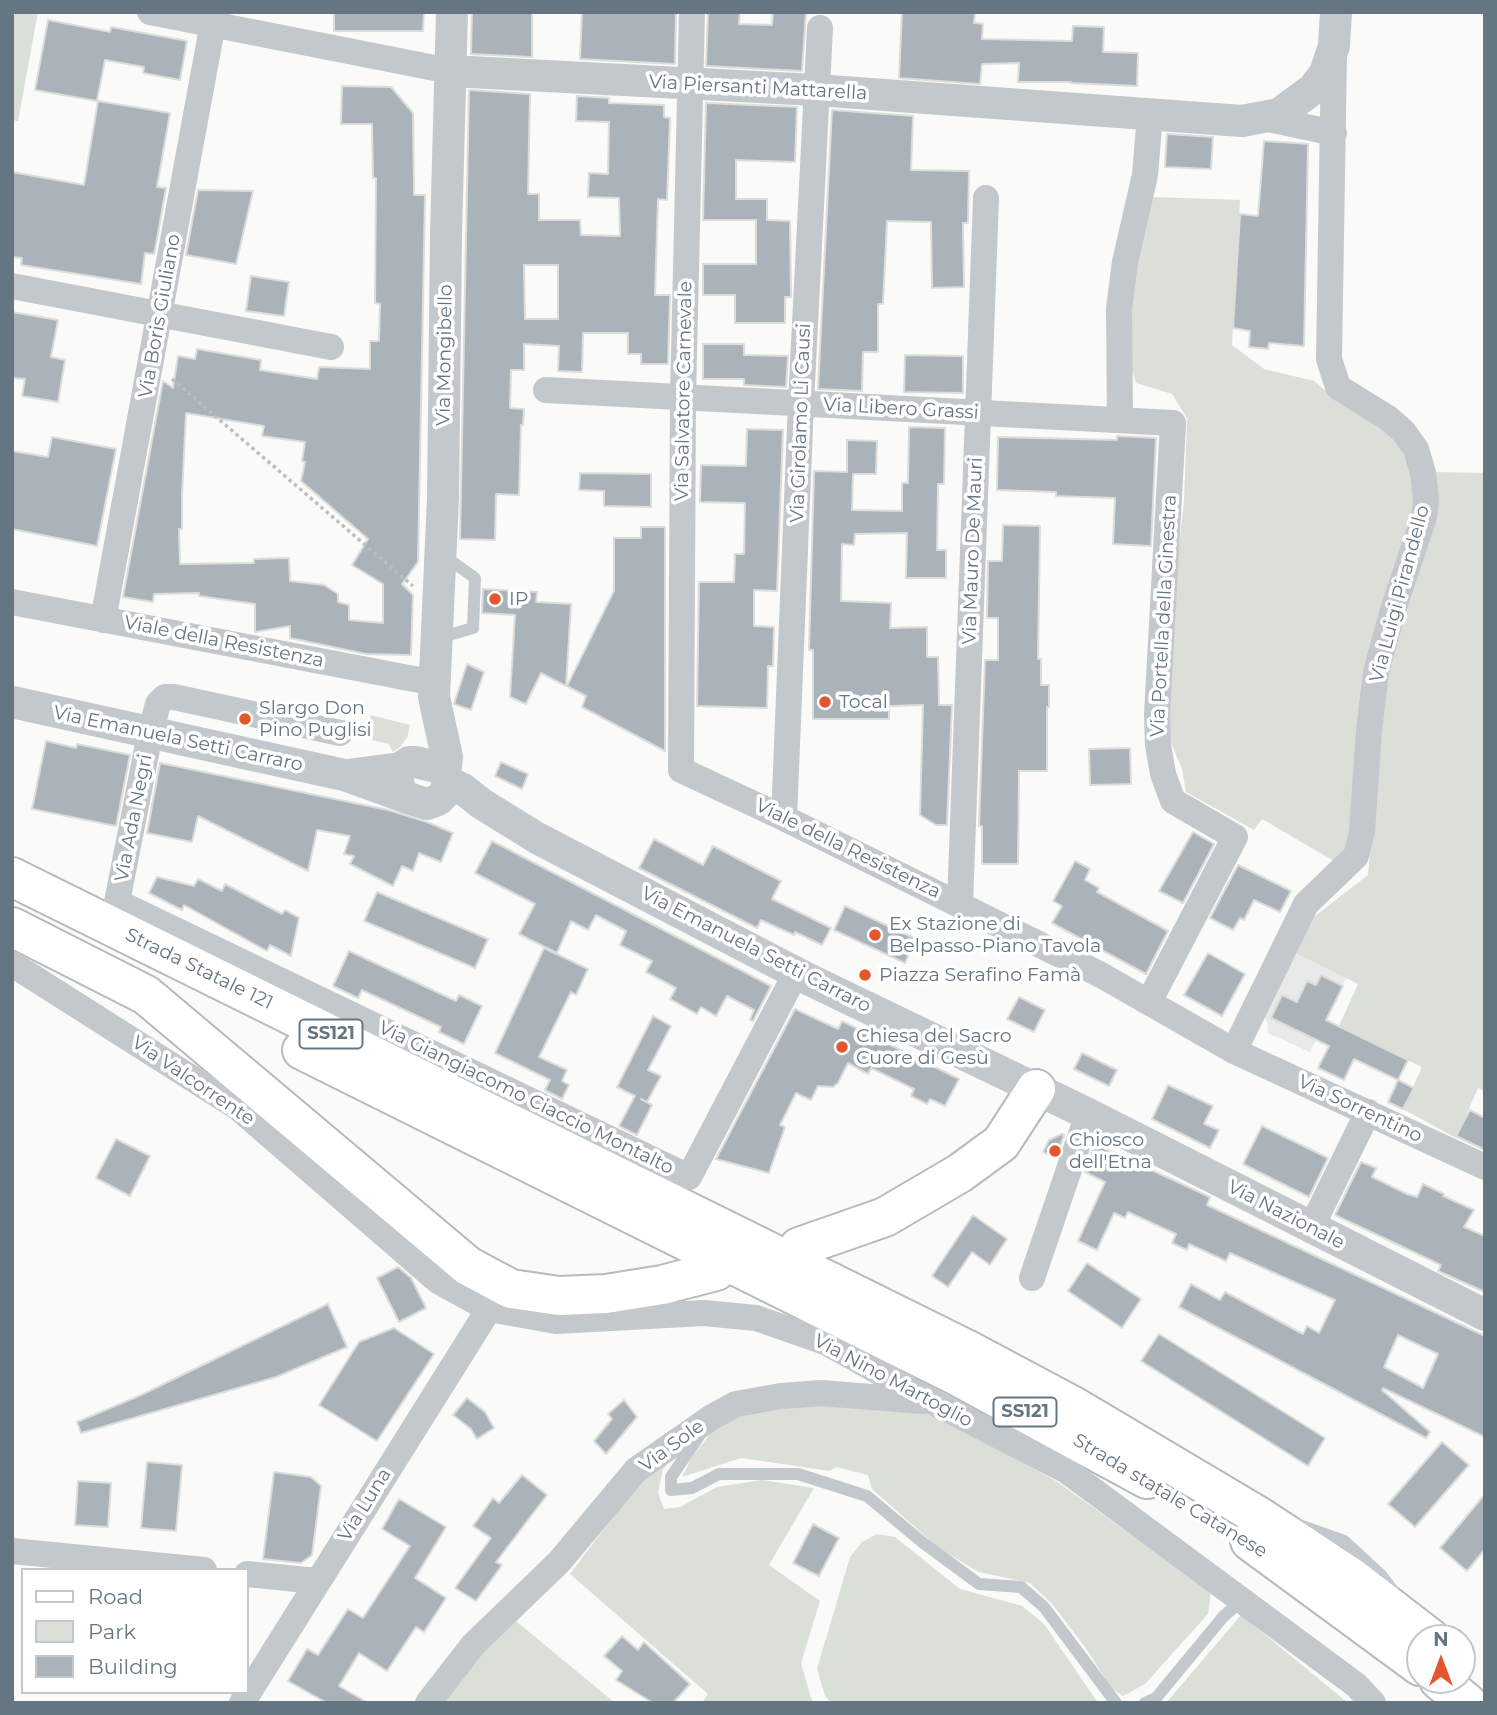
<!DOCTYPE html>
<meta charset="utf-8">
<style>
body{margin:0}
#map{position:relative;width:1497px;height:1715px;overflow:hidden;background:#fafaf8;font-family:Montserrat,sans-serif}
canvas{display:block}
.frame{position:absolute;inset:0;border:14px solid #657683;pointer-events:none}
.legend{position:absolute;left:21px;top:1568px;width:228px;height:126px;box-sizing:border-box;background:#fff;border:2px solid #c1c8cd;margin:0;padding:9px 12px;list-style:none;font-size:21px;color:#657683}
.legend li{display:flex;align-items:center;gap:14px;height:35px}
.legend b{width:35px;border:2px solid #c1c8cd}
.north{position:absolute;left:1406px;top:1624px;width:70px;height:70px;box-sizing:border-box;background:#fff;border:2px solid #c1c8cd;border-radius:50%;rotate:0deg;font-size:19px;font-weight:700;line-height:28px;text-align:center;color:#657683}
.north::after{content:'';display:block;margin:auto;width:24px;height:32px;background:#e4572e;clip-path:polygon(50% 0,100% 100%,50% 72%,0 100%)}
</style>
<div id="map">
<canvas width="1497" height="1715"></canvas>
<div class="frame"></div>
<ul class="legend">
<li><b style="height:9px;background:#fff"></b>Road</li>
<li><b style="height:19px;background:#dadfd7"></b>Park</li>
<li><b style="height:19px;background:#aab3b9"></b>Building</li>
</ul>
<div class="north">N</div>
</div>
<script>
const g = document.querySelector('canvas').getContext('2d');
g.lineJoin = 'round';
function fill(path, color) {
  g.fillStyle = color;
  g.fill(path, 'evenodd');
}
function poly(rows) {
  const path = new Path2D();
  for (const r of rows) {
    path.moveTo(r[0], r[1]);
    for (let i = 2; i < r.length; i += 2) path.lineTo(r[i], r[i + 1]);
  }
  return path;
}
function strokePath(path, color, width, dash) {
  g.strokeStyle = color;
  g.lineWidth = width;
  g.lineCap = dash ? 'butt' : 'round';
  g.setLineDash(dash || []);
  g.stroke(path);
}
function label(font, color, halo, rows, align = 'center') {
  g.font = font + ' Montserrat,sans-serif';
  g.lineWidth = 7;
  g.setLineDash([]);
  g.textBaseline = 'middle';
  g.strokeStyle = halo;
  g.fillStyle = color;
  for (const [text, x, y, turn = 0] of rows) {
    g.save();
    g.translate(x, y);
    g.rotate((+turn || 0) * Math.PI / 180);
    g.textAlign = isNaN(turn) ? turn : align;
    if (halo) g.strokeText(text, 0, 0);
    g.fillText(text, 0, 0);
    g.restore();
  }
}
fill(poly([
 [1295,953,1346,978,1310,1052,1268,1033,1267,1022,1263,1015]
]), '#e8e9e9');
fill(poly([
 [12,12,38,12,18,121,12,120],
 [1152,197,1240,200,1232,345,1264,369,1314,381,1340,403,1382,426,1399,444,1410,467,1415,506,1352,816,1344,851,1334,861,1262,819,1254,830,1186,792,1182,769,1169,738,1170,627,1184,502,1187,418,1172,394,1136,383,1129,360,1133,268],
 [1431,472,1485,473,1485,1091,1478,1088,1456,1138,1403,1109,1422,1067,1339,1026,1358,984,1295,953,1315,916,1368,875,1389,654],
 [371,715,410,725,407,738,400,747,393,752,389,744,372,740,368,726],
 [793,1402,924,1408,1056,1481,1211,1592,1208,1614,1145,1684,1123,1696,1112,1689,1085,1647,1053,1605,1030,1583,979,1572,940,1549,872,1489,868,1475,836,1467,830,1471,741,1458,682,1477,692,1457,718,1424,729,1417],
 [690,1437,663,1469,658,1493,664,1509,680,1507,717,1487,762,1480,814,1488,769,1565,820,1601,801,1663,811,1698,815,1703,702,1703,708,1694,570,1574,649,1469],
 [877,1534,895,1537,960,1589,1022,1606,1044,1624,1098,1703,832,1703,825,1696,817,1669,850,1557,862,1542],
 [1241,1615,1348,1703,1166,1703],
 [516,1621,615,1703,444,1703,480,1656]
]), '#dadfd7');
const building = poly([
 [334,12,424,12,423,31,334,31,334,12],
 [472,12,532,12,532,57,471,54,472,12],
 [582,12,676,12,675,64,580,59,582,12],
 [708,12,740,12,739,24,772,25,773,12,806,12,802,71,706,66,708,12],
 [902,12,975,12,974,23,983,24,982,39,1072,41,1073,26,1104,27,1103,52,1138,53,1137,86,1071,83,1071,82,1018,82,1019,63,982,64,980,84,899,78,902,12],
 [48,20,110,32,111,27,187,41,180,80,143,73,144,67,105,60,97,101,35,90,48,20],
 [342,86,391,87,413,113,414,195,425,195,418,562,402,584,413,595,411,655,366,654,290,638,290,626,255,632,255,604,199,596,199,593,154,594,153,602,123,597,163,381,173,388,178,356,195,359,197,349,261,360,260,370,317,379,319,367,370,369,370,341,379,341,380,304,375,303,376,178,373,178,372,124,341,124,342,86],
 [186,413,264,426,262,436,305,442,302,461,305,462,301,481,368,539,352,565,383,584,383,623,349,620,349,605,338,602,338,594,324,585,290,581,289,558,254,559,254,563,180,564,179,529,182,529,182,495,186,413],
 [469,90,530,94,528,194,539,194,539,220,580,220,581,235,620,236,619,198,588,197,589,173,608,174,609,122,576,121,577,96,609,98,609,103,664,105,664,117,670,118,667,200,658,199,655,295,670,295,668,364,641,364,641,354,628,354,628,333,583,333,582,372,558,371,559,346,524,344,524,370,511,370,510,408,524,409,523,425,521,425,519,495,496,494,495,540,460,539,469,90],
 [524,265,558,265,558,319,525,319,524,265],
 [98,101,170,113,157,187,166,188,155,250,154,254,145,253,141,284,21,265,22,258,12,257,12,172,84,185,98,101],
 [706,103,797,107,795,162,736,160,736,199,767,199,767,220,790,221,791,297,785,297,785,323,735,323,735,295,703,295,703,264,756,264,756,220,703,220,706,103],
 [832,110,913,116,911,170,969,171,968,223,963,223,964,287,932,288,931,222,887,221,883,304,878,304,878,352,863,352,862,391,818,389,832,110],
 [1167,134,1213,137,1211,169,1165,167,1167,134],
 [1264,141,1308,144,1304,346,1269,343,1268,349,1249,347,1250,331,1233,328,1240,214,1258,216,1264,141],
 [198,190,253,191,236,264,186,255,198,190],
 [251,276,289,282,284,316,246,311,251,276],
 [12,312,58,320,51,357,65,360,58,402,22,396,25,379,12,378,12,312],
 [703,344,744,344,744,355,788,356,786,387,744,385,744,379,703,379,703,344],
 [905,355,963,356,963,393,904,392,905,355],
 [909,427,945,428,944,484,938,484,937,550,946,550,946,578,906,578,907,533,855,534,854,545,842,544,841,601,891,603,890,628,927,627,927,657,938,657,939,705,952,705,947,825,936,825,920,815,923,705,889,706,889,719,813,719,813,650,809,650,814,471,847,472,847,440,877,441,876,474,853,474,852,510,902,511,902,483,908,483,909,427],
 [747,429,783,430,777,591,754,590,754,626,774,627,773,666,768,666,767,708,697,706,699,582,734,582,735,554,744,554,745,503,700,502,701,465,746,466,747,429],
 [1117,436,1156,438,1151,546,1113,544,1115,498,1056,496,1056,492,997,490,998,437,1117,440,1117,436],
 [52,437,116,449,97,546,12,529,12,451,48,457,52,437],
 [580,473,651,474,651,507,604,506,604,491,579,490,580,473],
 [1003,525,1040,526,1038,659,1041,659,1041,685,1049,685,1049,707,1047,707,1047,771,1019,771,1018,864,982,864,982,826,979,826,985,660,998,660,998,618,987,618,988,561,1002,561,1003,525],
 [641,527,665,527,665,751,582,707,586,696,567,686,614,591,614,538,641,538,641,527],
 [483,589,537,592,536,602,571,604,566,686,541,673,526,704,510,697,515,615,482,613,483,589],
 [467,664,484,672,471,710,454,704,467,664],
 [46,741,76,748,77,744,130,755,116,826,32,809,46,741],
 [1130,748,1131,784,1090,785,1089,749,1130,748],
 [501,762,528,774,522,789,495,776,501,762],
 [160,763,388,810,427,822,453,833,441,862,419,853,413,871,402,866,393,886,350,864,354,856,344,854,350,836,317,830,308,871,198,816,192,842,147,833,160,763],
 [1193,832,1214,844,1183,903,1159,891,1193,832],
 [654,839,703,865,713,846,781,881,772,899,831,928,822,945,795,932,794,935,761,920,757,928,639,868,654,839],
 [492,841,771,986,753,1021,750,1020,754,1010,727,996,716,1016,701,1007,697,1014,670,999,676,988,646,972,652,961,620,945,626,931,596,915,588,930,571,921,557,953,519,934,535,904,475,873,492,841],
 [1075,861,1090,869,1085,880,1099,888,1097,892,1168,931,1146,974,1052,923,1062,906,1053,901,1075,861],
 [1238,865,1291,891,1280,912,1254,900,1244,920,1240,918,1233,930,1210,918,1238,865],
 [157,877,194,886,198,879,222,891,225,884,282,914,285,910,299,918,291,956,270,945,267,951,184,905,182,910,149,893,157,877],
 [377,892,488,939,475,968,364,921,377,892],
 [845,906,916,939,905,963,834,930,845,906],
 [544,948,588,969,576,995,571,992,539,1057,567,1070,562,1081,569,1085,562,1099,545,1090,550,1080,495,1053,544,948],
 [349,951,456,1001,459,995,482,1006,464,1044,439,1032,441,1027,362,990,358,998,333,986,349,951],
 [1208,953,1245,974,1222,1016,1184,995,1208,953],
 [1321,975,1343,986,1326,1020,1408,1060,1398,1080,1354,1059,1344,1080,1318,1068,1329,1046,1271,1018,1282,995,1297,1002,1307,981,1316,985,1321,975],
 [1019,997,1045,1010,1034,1032,1007,1019,1019,997],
 [795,1009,838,1029,842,1021,959,1079,945,1106,930,1099,927,1104,911,1096,914,1089,871,1068,868,1074,848,1063,838,1083,833,1087,818,1086,811,1100,796,1093,780,1125,785,1127,769,1173,716,1159,795,1009],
 [653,1016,671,1026,648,1070,661,1076,647,1102,641,1099,652,1105,637,1135,619,1126,635,1096,617,1087,653,1016],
 [1082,1053,1117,1070,1109,1086,1074,1069,1082,1053],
 [1398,1080,1414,1088,1403,1109,1388,1102,1398,1080],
 [1168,1085,1213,1106,1204,1124,1219,1130,1210,1148,1152,1119,1168,1085],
 [1470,1110,1485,1118,1485,1150,1456,1136,1470,1110],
 [1262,1126,1328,1158,1309,1197,1243,1164,1262,1126],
 [1062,1134,1064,1135,1056,1158,1043,1152,1049,1140,1062,1134],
 [116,1139,150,1156,130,1196,96,1178,116,1139],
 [1095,1144,1210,1197,1207,1205,1485,1336,1485,1437,1383,1388,1382,1390,1430,1432,1426,1438,1179,1307,1191,1284,1220,1300,1225,1292,1303,1334,1307,1326,1319,1333,1335,1300,1230,1253,1226,1261,1189,1244,1187,1250,1172,1243,1176,1234,1128,1212,1125,1218,1114,1213,1097,1250,1078,1241,1105,1182,1085,1172,1095,1144],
 [1398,1335,1438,1354,1423,1388,1384,1367,1398,1335],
 [1361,1162,1376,1168,1372,1177,1407,1194,1417,1197,1423,1184,1444,1194,1443,1196,1474,1210,1464,1227,1485,1236,1485,1292,1438,1271,1441,1265,1335,1215,1361,1162],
 [973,1215,1007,1239,990,1265,972,1252,948,1287,932,1276,973,1215],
 [1087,1263,1141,1299,1122,1328,1068,1291,1087,1263],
 [398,1267,411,1278,426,1308,399,1322,377,1278,398,1267],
 [328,1304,347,1347,276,1377,81,1433,77,1422,139,1396,328,1304],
 [394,1328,434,1354,377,1441,319,1405,359,1342,394,1328],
 [1159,1334,1325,1438,1308,1466,1141,1361,1159,1334],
 [467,1398,485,1412,494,1428,477,1439,471,1429,453,1415,467,1398],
 [624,1400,637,1417,606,1454,594,1441,612,1419,608,1414,624,1400],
 [1442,1442,1469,1465,1415,1527,1388,1504,1442,1442],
 [147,1462,182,1465,176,1531,141,1528,147,1462],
 [274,1472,311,1477,321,1486,312,1555,301,1563,263,1559,274,1472],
 [522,1475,547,1495,496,1562,502,1565,476,1601,455,1588,491,1538,473,1526,493,1498,499,1503,522,1475],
 [78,1481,111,1483,108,1527,75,1525,78,1481],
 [1485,1494,1485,1549,1467,1571,1440,1548,1485,1494],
 [399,1499,446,1527,415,1578,446,1598,424,1632,416,1627,387,1671,359,1653,339,1686,368,1703,327,1703,288,1681,307,1649,318,1655,348,1609,363,1618,410,1546,382,1529,399,1499],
 [813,1524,839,1538,819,1576,793,1563,813,1524],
 [622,1636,638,1650,644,1642,690,1684,673,1703,653,1703,616,1680,622,1671,604,1656,622,1636]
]);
fill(building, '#aab3b9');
strokePath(building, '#dcdcda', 2);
const primary = poly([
 [12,877,968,1350,1075,1407,1260,1517,1351,1577,1430,1638],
 [12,927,146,995,468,1266,511,1289,559,1296,606,1294,662,1285,716,1271],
 [302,1050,957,1376,1147,1479],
 [799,1247,885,1217,960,1173,1001,1143,1036,1089],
 [1250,1541,1420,1666],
 [1439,1680,1467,1703]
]);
strokePath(primary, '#b5babe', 42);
strokePath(poly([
 [172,379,413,586]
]), '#bbbfc2', 3.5, [3.5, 3.5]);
strokePath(poly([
 [438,638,473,628,475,578,443,555],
 [699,1436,671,1477,671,1490,692,1488,719,1474,798,1474,867,1496,922,1542,979,1584,1021,1587,1044,1607,1116,1703],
 [1299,1525,1344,1541,1382,1576,1393,1591],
 [1145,1703,1156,1698,1223,1617,1242,1600]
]), '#c3c8cc', 12);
strokePath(poly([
 [150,12,450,71],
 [692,12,683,397,681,770,784,818,1101,975,1234,1051,1485,1167],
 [1264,118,1334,133],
 [12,286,331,347],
 [546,390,1173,423,1157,715,1158,745,1163,774,1173,801,1235,837,1149,1002],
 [1120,420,1119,309,1125,262,1145,175,1150,115],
 [12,602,435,683],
 [103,620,215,12],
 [340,733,174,697,165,697,158,704,150,734,117,902,689,1177,796,973],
 [784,818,801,403,820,28],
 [960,904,986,198],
 [12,964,237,1107,438,1281,489,1309,556,1321,704,1313,756,1318,825,1342,931,1401,1067,1471,1356,1685,1373,1703],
 [1234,1051,1306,904,1356,856,1362,831,1369,731,1376,672,1393,610,1424,517,1426,500,1423,473,1416,449,1403,431,1388,418,1338,387,1329,359,1334,53],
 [1311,1228,1368,1112],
 [1032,1278,1088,1114],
 [12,1551,204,1570],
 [247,1574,317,1581],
 [242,1703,489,1309],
 [428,1703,473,1645,559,1562,636,1470,712,1417,736,1404,781,1396,821,1393,923,1401]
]), '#c3c8cc', 26);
strokePath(poly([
 [450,71,816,90,1242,121,1279,114,1313,89,1325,73,1334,46,1336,12],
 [12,702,344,775,405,797],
 [445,773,447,757,434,697,443,498,446,235,452,12],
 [347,775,401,768,409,762,416,762,436,767,445,773,448,783,445,793,438,800,427,804,405,797,398,786,398,773,401,768],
 [448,782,463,789,482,804,537,838,806,978,1088,1114,1485,1315]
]), '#c3c8cc', 32);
strokePath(primary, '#fff', 38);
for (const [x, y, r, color] of [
 [495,599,7,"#e4572e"],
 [825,702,7,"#e4572e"],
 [245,719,7,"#e4572e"],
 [875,935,7,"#e4572e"],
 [865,975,7,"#e4572e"],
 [842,1047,7,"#e4572e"],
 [1055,1151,7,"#e4572e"]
]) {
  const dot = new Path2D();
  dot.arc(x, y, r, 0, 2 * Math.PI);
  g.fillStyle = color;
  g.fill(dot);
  strokePath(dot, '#fff', 2.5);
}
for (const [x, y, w] of [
 [331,1034,63],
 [1025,1412,63]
]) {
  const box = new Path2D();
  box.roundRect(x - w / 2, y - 14.5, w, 29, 5);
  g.fillStyle = '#fff';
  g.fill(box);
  strokePath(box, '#657683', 2);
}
label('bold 18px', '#657683', null, [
 ["SS121",331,1034],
 ["SS121",1025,1412]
]);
label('19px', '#657683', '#fff', [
 ["Via Piersanti Mattarella",758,88,3],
 ["Via Boris Giuliano",160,316,-80],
 ["Via Mongibello",445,355,-89],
 ["Via Salvatore Carnevale",684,391,-89],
 ["Via Libero Grassi",901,409,3],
 ["Via Girolamo Li Causi",801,423,-88],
 ["Via Mauro De Mauri",973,551,-88],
 ["Via Luigi Pirandello",1400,594,-75],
 ["Via Portella della Ginestra",1164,616,-87],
 ["Viale della Resistenza",224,642,11],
 ["Via Emanuela Setti Carraro",178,739,12],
 ["Via Ada Negri",134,818,-79],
 ["Viale della Resistenza",848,849,26],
 ["Via Emanuela Setti Carraro",756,950,27],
 ["Strada Statale 121",199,969,26],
 ["Via Valcorrente",193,1081,34],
 ["Via Giangiacomo Ciaccio Montalto",526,1098,26],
 ["Via Sorrentino",1360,1109,25],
 ["Via Nazionale",1286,1215,27],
 ["Via Nino Martoglio",893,1381,28],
 ["Via Sole",672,1446,-36],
 ["Strada statale Catanese",1170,1496,31],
 ["Via Luna",365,1505,-58]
]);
label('19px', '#657683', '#fff', [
 ["IP",509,599],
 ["Tocal",839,702],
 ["Slargo Don",259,708],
 ["Pino Puglisi",259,730],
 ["Ex Stazione di",889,924],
 ["Belpasso-Piano Tavola",889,946],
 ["Piazza Serafino Famà",879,975],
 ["Chiesa del Sacro",856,1036],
 ["Cuore di Gesù",856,1058],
 ["Chiosco",1069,1140],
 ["dell'Etna",1069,1162]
], 'left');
</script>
